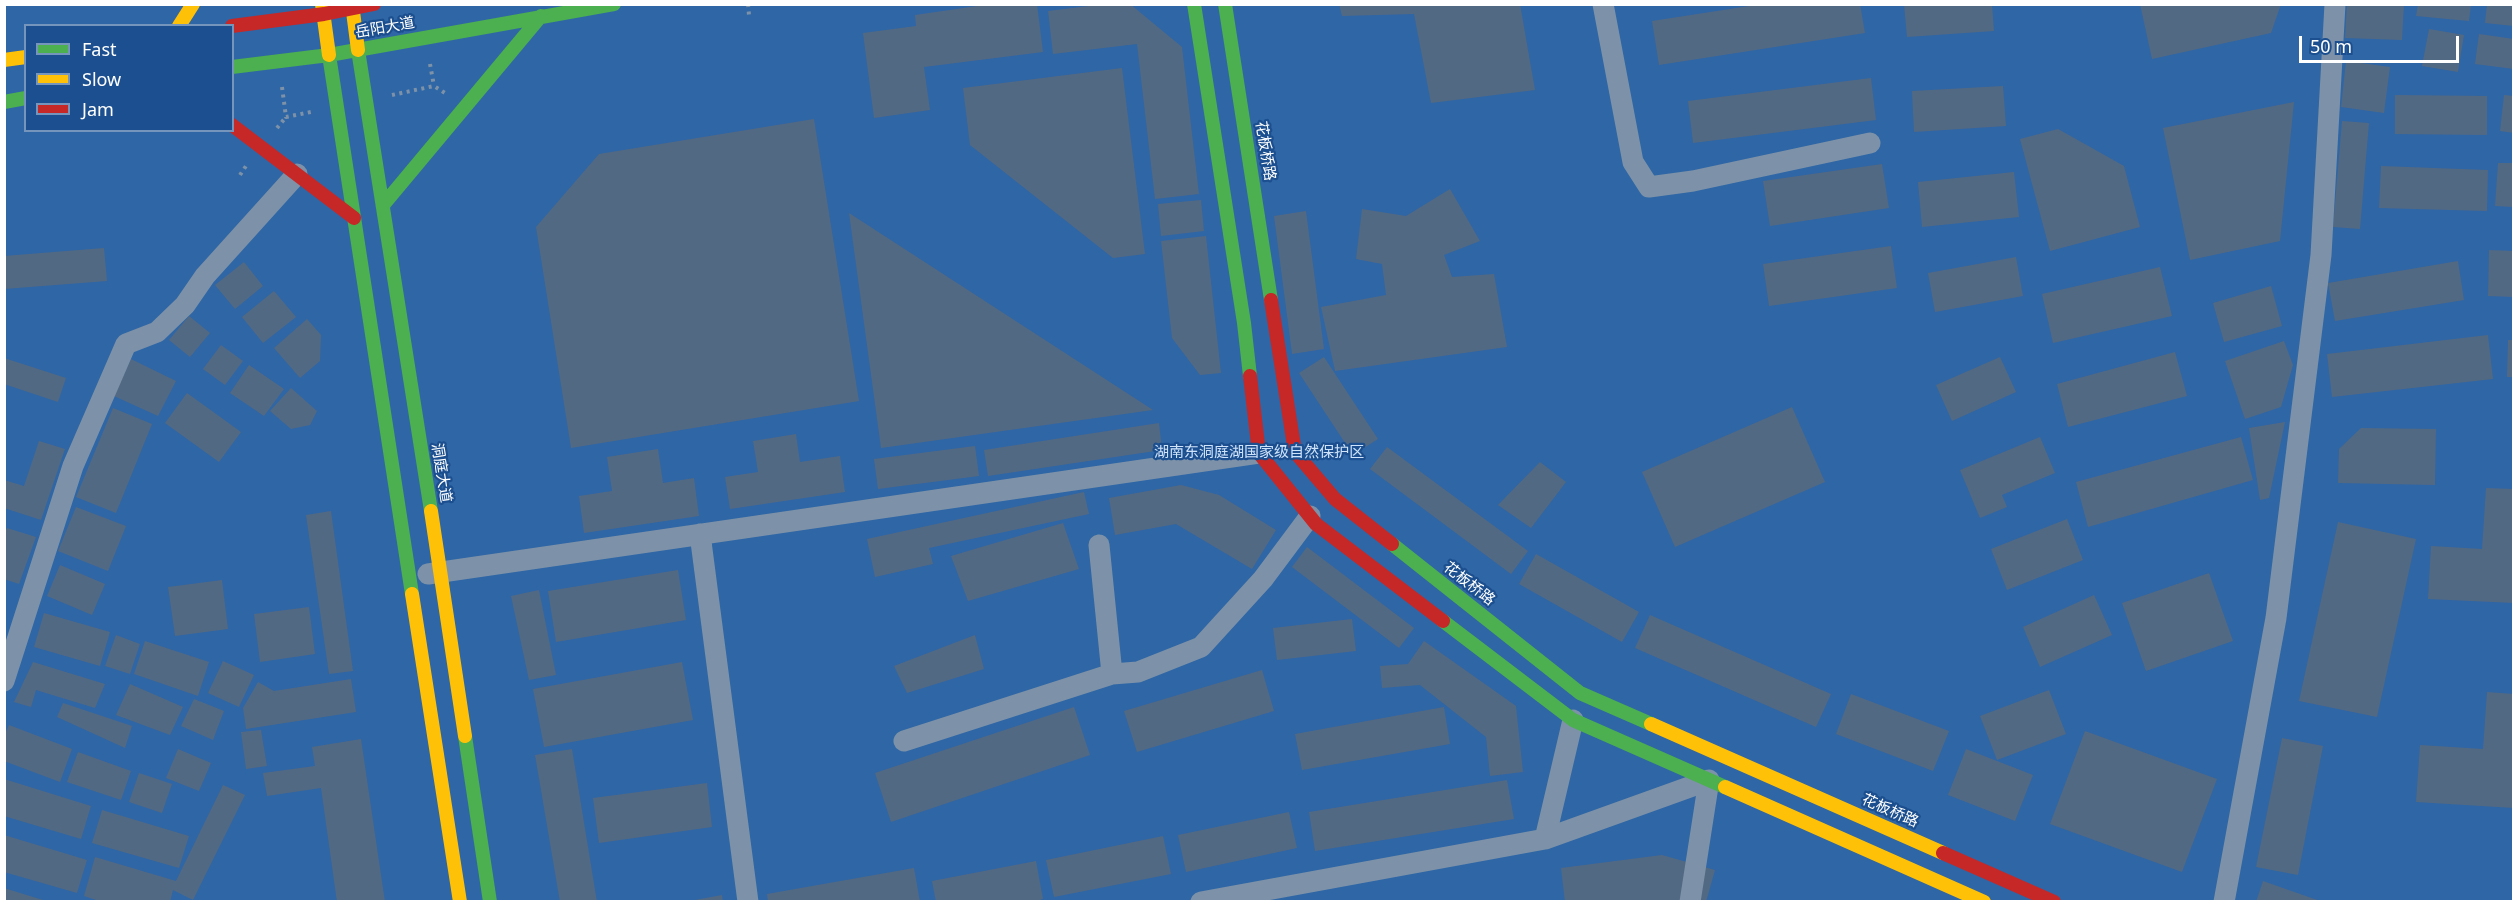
<!DOCTYPE html>
<meta charset="utf-8">
<style>
body{margin:0}
#map{position:relative;width:2518px;height:906px;overflow:hidden;background:#365274;font-family:"Noto Sans",sans-serif}
canvas{display:block}
.frame{position:absolute;inset:0;border:6px solid #fff;pointer-events:none}
.legend{position:absolute;left:24px;top:24px;width:210px;height:108px;box-sizing:border-box;background:#1b4f8f;border:2px solid #7695bc;margin:0;padding:8px 10px;list-style:none;font-size:18px;color:#fff}
.legend li{display:flex;align-items:center;gap:12px;height:30px}
.legend b{width:30px;border:2px solid #7695bc}
.scale{position:absolute;left:2299px;top:36px;width:160px;height:27px;box-sizing:border-box;border:3px solid #fff;border-top:0;padding-left:8px;font-size:18px;line-height:21px;white-space:nowrap;color:#fff;-webkit-text-stroke:4px #1b4f8f;paint-order:stroke}
</style>
<div id="map">
<canvas width="2518" height="906"></canvas>
<div class="frame"></div>
<ul class="legend">
<li><b style="height:8px;background:#4caf50"></b>Fast</li>
<li><b style="height:8px;background:#ffc107"></b>Slow</li>
<li><b style="height:8px;background:#c62828"></b>Jam</li>
</ul>
<div class="scale">50 m</div>
</div>
<script>
const g = document.querySelector('canvas').getContext('2d');
g.lineJoin = 'round';
function fill(path, color) {
  g.fillStyle = color;
  g.fill(path, 'evenodd');
}
function poly(rows) {
  const path = new Path2D();
  for (const r of rows) {
    path.moveTo(r[0], r[1]);
    for (let i = 2; i < r.length; i += 2) path.lineTo(r[i], r[i + 1]);
  }
  return path;
}
function strokePath(path, color, width, dash) {
  g.strokeStyle = color;
  g.lineWidth = width;
  g.lineCap = dash ? 'butt' : 'round';
  g.setLineDash(dash || []);
  g.stroke(path);
}
function label(font, color, halo, rows, align = 'center') {
  g.font = font + ' "Noto Sans","Noto Sans SC",sans-serif';
  g.lineWidth = 4.5;
  g.setLineDash([]);
  g.textBaseline = 'middle';
  g.strokeStyle = halo;
  g.fillStyle = color;
  for (const [text, x, y, turn = 0] of rows) {
    g.save();
    g.translate(x, y);
    g.rotate((+turn || 0) * Math.PI / 180);
    g.textAlign = isNaN(turn) ? turn : align;
    if (halo) g.strokeText(text, 0, 0);
    g.fillText(text, 0, 0);
    g.restore();
  }
}
fill(poly([
 [5,5,2513,5,2513,901,5,902],
 [26,26,232,26,232,130,26,130]
]), '#2f66a5');
fill(poly([
 [991,4,1037,4,1043,52,924,67,930,110,874,118,863,33,916,26,915,15],
 [1105,4,1130,4,1182,47,1199,194,1155,199,1137,44,1053,54,1048,11],
 [1339,4,1520,4,1535,90,1431,103,1414,14,1342,16],
 [1762,4,1860,4,1865,33,1659,65,1652,21],
 [1904,4,1992,4,1994,31,1907,37],
 [2140,4,2281,4,2271,33,2152,59],
 [2347,4,2404,4,2402,40,2345,38],
 [2418,4,2471,4,2469,21,2416,16],
 [2487,4,2514,4,2514,26,2485,23],
 [2429,29,2464,35,2458,72,2422,66],
 [2479,34,2514,39,2514,69,2475,64],
 [2346,61,2390,67,2384,113,2341,107],
 [1122,68,1145,254,1113,258,970,145,963,88],
 [1871,78,1876,120,1693,143,1688,101],
 [2003,86,2006,126,1914,132,1912,91],
 [2395,95,2487,96,2487,135,2395,134],
 [2504,95,2514,96,2514,133,2500,131],
 [2294,102,2280,241,2190,260,2163,128],
 [814,119,859,401,571,448,536,227,599,154],
 [2342,121,2369,123,2360,229,2333,227],
 [2058,129,2124,166,2140,227,2050,251,2020,139],
 [2498,163,2514,163,2514,207,2495,206],
 [1882,164,1889,208,1770,226,1763,181],
 [2381,166,2488,170,2487,211,2379,208],
 [2014,172,2019,217,1922,227,1918,182],
 [1450,189,1480,241,1444,255,1452,277,1494,274,1507,347,1335,371,1321,307,1386,295,1382,264,1356,259,1362,209,1406,216],
 [1201,200,1204,231,1161,236,1158,204],
 [1306,211,1324,349,1292,354,1274,216],
 [849,213,1153,410,881,448],
 [1206,236,1221,373,1200,375,1172,338,1161,241],
 [1891,246,1897,288,1769,306,1763,264],
 [104,248,107,281,4,289,4,256],
 [2489,250,2514,251,2514,297,2488,296],
 [2016,257,2023,296,1935,312,1928,273],
 [2458,261,2464,300,2335,321,2328,283],
 [244,262,263,286,235,309,215,285],
 [2160,267,2172,316,2053,343,2042,294],
 [2271,286,2282,326,2224,342,2213,303],
 [274,291,296,317,263,343,242,317],
 [189,316,210,333,190,357,169,340],
 [307,319,321,335,320,361,300,378,274,348],
 [2488,335,2493,379,2332,397,2327,354],
 [2508,340,2514,340,2514,377,2507,377],
 [2284,341,2293,365,2281,407,2245,419,2225,361],
 [221,345,243,361,225,385,203,369],
 [2175,352,2187,396,2068,427,2057,384],
 [1324,357,1378,439,1353,455,1299,373],
 [2000,357,2016,392,1952,421,1936,385],
 [4,358,66,378,58,402,4,384],
 [131,359,176,381,158,416,114,396],
 [249,365,284,389,264,416,230,393],
 [291,388,317,411,310,425,291,429,270,411],
 [187,393,241,432,219,462,165,423],
 [1792,407,1825,482,1675,547,1642,472],
 [113,408,152,424,116,513,76,497],
 [2285,422,2269,498,2260,500,2249,428],
 [1159,423,1162,450,988,476,984,450],
 [2361,428,2436,429,2435,485,2338,483,2339,449],
 [796,434,800,462,840,456,845,492,730,509,725,477,758,472,753,441],
 [2040,437,2055,473,2002,495,2007,507,1980,518,1960,470],
 [2241,437,2253,480,2088,527,2076,482],
 [39,441,65,449,41,520,4,508,4,480,24,486],
 [975,446,979,476,878,489,874,459],
 [1387,447,1528,551,1511,574,1370,469],
 [658,449,663,483,694,478,699,516,584,533,579,496,612,491,607,457],
 [1540,462,1566,482,1531,528,1498,505],
 [1181,485,1219,495,1276,530,1252,569,1176,524,1115,535,1109,498],
 [2486,488,2514,489,2514,603,2428,599,2431,546,2482,549],
 [1084,492,1089,514,929,548,933,564,875,577,867,539],
 [76,507,126,526,108,571,58,551],
 [331,511,353,671,329,674,306,515],
 [2067,519,2083,560,2007,590,1991,549],
 [2338,522,2416,539,2377,717,2299,701],
 [1063,523,1079,569,968,601,951,556],
 [7,528,36,537,19,584,4,579,4,534],
 [1307,547,1414,628,1399,648,1292,567],
 [1536,554,1639,612,1622,642,1519,584],
 [60,565,105,584,92,615,47,596],
 [678,570,686,620,556,642,548,591],
 [2209,573,2233,641,2146,671,2122,603],
 [222,580,228,629,175,636,168,587],
 [539,590,556,675,529,680,511,596],
 [2094,595,2112,635,2040,667,2023,627],
 [309,607,315,654,260,662,254,614],
 [44,613,110,632,100,666,34,647],
 [1650,615,1831,694,1816,727,1635,648],
 [1352,619,1356,651,1277,660,1273,628],
 [116,635,140,644,130,674,105,666],
 [975,635,984,669,907,693,894,666],
 [145,641,209,662,198,696,134,674],
 [1424,641,1516,706,1523,772,1490,776,1486,737,1420,685,1382,688,1380,666,1408,664],
 [223,661,254,675,239,707,208,693],
 [33,662,105,684,95,708,36,690,31,707,14,702],
 [682,662,693,720,544,747,533,689],
 [1262,670,1274,711,1137,752,1124,711],
 [351,679,356,712,246,729,243,708,258,682,274,691],
 [130,684,183,707,170,735,116,715],
 [2049,690,2066,734,1997,760,1980,716],
 [2487,692,2514,694,2514,808,2416,802,2420,745,2483,749],
 [1851,694,1949,731,1933,771,1836,734],
 [194,699,224,711,213,740,181,726],
 [63,703,132,726,125,748,57,717],
 [1074,707,1090,755,891,822,875,773],
 [1444,707,1450,744,1302,770,1295,734],
 [9,725,72,749,60,782,4,761,4,736],
 [261,730,267,766,246,769,241,732],
 [2085,731,2217,779,2182,872,2050,824],
 [2282,738,2323,746,2298,875,2256,867],
 [361,739,385,902,337,902,321,788,267,796,263,773,315,766,312,747],
 [178,749,211,763,199,791,166,778],
 [572,749,597,902,560,902,535,755],
 [1966,749,2033,775,2015,821,1948,795],
 [78,752,131,771,121,800,67,782],
 [139,773,172,784,162,813,129,802],
 [4,779,91,806,81,839,4,816],
 [1507,780,1514,819,1315,851,1309,812],
 [707,783,712,827,599,843,593,798],
 [223,785,245,795,193,900,173,890,170,902,102,902,84,896,95,857,176,881],
 [102,810,189,836,179,868,92,843],
 [1289,812,1297,848,1186,872,1178,835],
 [4,835,87,860,77,893,4,872],
 [1163,836,1171,874,1054,897,1046,860],
 [1662,855,1715,870,1706,902,1565,902,1561,868],
 [1036,861,1043,899,1033,902,936,902,932,881],
 [914,868,920,902,768,902,767,894],
 [2263,881,2320,901,2319,902,2256,902],
 [4,888,46,901,45,902,4,902],
 [722,895,723,902,695,902,695,900]
]), '#526984');
strokePath(poly([
 [748,4,749,15],
 [430,64,434,86],
 [282,87,286,117,311,112],
 [392,95,434,86,445,93],
 [277,128,286,117],
 [240,175,246,166]
]), '#7d92a8', 4, [3, 4.5]);
strokePath(poly([
 [1603,4,1633,162,1649,187,1693,181,1870,143],
 [700,534,748,902],
 [1099,545,1112,674],
 [428,574,1259,453],
 [4,681,73,466,126,344,157,332,185,305,205,276,297,174],
 [904,741,1112,674,1138,672,1201,647,1263,579,1310,516],
 [1545,839,1573,720],
 [1201,902,1545,839,1709,780,1690,902],
 [2224,902,2276,618,2321,255,2335,4]
]), '#7d92a8', 21);
strokePath(poly([
 [1194,4,1244,323,1250,376],
 [1225,4,1271,300],
 [358,50,431,511],
 [329,55,412,594],
 [232,67,329,55,614,4],
 [4,102,26,98],
 [384,204,541,16],
 [1392,544,1580,693,1651,724],
 [1443,621,1573,720,1725,787],
 [465,736,490,902]
]), '#4caf50', 14);
strokePath(poly([
 [322,4,329,55],
 [352,4,358,50],
 [179,26,193,4],
 [4,60,26,57],
 [431,511,465,736],
 [412,594,460,902],
 [1651,724,1943,853],
 [1725,787,1984,902]
]), '#ffc107', 14);
strokePath(poly([
 [232,26,324,14,374,4],
 [232,125,354,218],
 [1271,300,1295,452,1335,499,1392,544],
 [1250,376,1259,453,1316,524,1443,621],
 [1943,853,2054,902]
]), '#c62828', 14);
label('15px', '#fff', '#1b4f8f', [
 ["岳阳大道",385,28,-10],
 ["花板桥路",1265,151,81],
 ["洞庭大道",441,473,81],
 ["花板桥路",1469,584,38],
 ["花板桥路",1890,811,24]
]);
label('15px', '#cfe3fa', '#1b4f8f', [
 ["湖南东洞庭湖国家级自然保护区",1259,453]
]);
</script>
